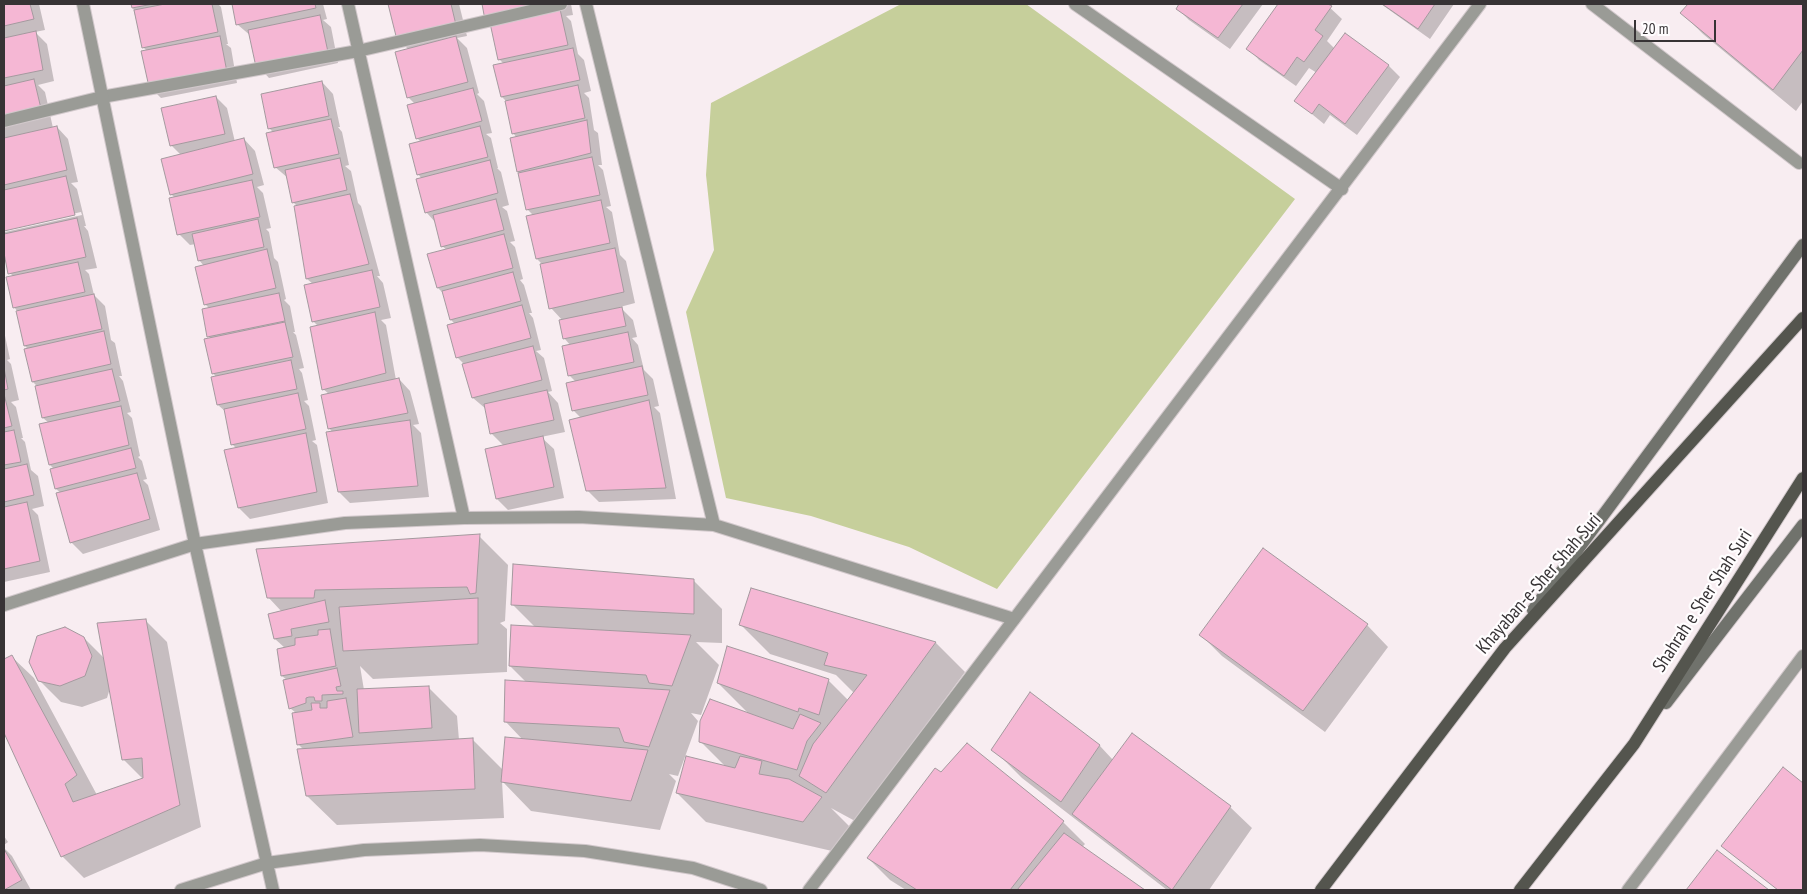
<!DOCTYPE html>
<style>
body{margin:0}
#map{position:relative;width:1807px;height:894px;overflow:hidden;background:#f8edf1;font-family:"PT Sans Narrow",sans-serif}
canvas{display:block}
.frame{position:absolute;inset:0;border:5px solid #373335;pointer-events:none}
.scale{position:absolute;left:1634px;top:20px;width:82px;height:22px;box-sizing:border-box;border:2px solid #373335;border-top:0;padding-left:6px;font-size:15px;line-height:18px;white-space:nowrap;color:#373335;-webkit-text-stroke:4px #fffdfe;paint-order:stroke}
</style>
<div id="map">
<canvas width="1807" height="894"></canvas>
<div class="frame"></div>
<div class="scale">20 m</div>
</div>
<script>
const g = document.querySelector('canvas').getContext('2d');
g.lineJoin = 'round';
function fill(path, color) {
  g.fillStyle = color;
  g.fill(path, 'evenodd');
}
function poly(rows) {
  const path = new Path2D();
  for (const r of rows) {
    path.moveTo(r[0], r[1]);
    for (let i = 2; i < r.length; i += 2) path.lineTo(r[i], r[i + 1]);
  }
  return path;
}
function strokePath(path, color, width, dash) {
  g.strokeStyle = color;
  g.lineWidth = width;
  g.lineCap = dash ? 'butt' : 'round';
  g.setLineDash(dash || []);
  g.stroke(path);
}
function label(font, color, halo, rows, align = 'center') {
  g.font = font + ' "PT Sans Narrow",sans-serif';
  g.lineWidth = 4.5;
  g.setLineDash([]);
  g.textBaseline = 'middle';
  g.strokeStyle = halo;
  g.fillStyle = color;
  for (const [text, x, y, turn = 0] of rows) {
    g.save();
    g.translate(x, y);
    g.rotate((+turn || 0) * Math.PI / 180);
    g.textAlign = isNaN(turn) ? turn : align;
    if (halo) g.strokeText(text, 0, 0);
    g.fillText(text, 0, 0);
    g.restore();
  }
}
fill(poly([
 [901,4,1026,4,1295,199,997,589,909,547,811,516,726,498,686,312,714,250,706,175,711,103]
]), '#c6cf9b');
fill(poly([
 [4,4,39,4,45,30,35,32,47,44,54,81,38,85,45,92,53,128,57,127,68,139,78,182,71,183,77,189,86,226,84,226,88,231,97,268,85,270,89,274,94,295,105,306,111,340,115,343,122,376,119,376,123,381,131,412,127,413,132,418,140,456,138,457,142,461,147,479,143,480,148,485,160,530,83,554,71,542,61,493,56,489,52,470,54,469,50,465,49,423,43,418,36,387,38,387,33,382,26,350,28,349,25,346,18,312,14,307,14,277,10,273,4,247],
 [81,212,82,215,5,232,5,229],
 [132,4,218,4,221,7,228,44,226,44,231,48,237,83,161,98,150,87,147,51,143,47],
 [233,4,323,4,327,19,323,20,331,27,338,63,269,78,258,66,251,36,238,25],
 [389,4,459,4,467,36,457,38,467,48,479,93,477,94,484,101,492,133,486,134,491,138,498,168,497,168,501,172,509,205,502,207,507,211,515,241,510,242,515,247,523,279,520,280,524,285,532,313,529,313,533,318,541,350,536,351,544,358,552,391,548,392,558,403,565,432,541,437,554,449,564,498,508,510,497,499,504,446,491,433,486,409,473,398,464,364,457,357,455,324,451,320,444,294,438,288,447,250,442,246,436,223,426,212,422,179,418,174,421,142,417,138,415,104,408,97,408,49,398,39],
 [483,4,571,4,573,15,566,16,571,21,578,54,584,60,591,91,584,93,589,98,594,130,598,133,602,165,598,165,603,170,611,206,606,207,612,212,620,255,626,261,635,303,620,307,633,320,637,337,632,338,638,345,644,370,653,379,659,406,654,407,660,413,676,499,599,502,587,490,581,418,573,410,576,382,569,375,571,346,564,338,563,321,551,308,543,265,537,259,533,215,527,209,518,171,517,138,513,133,506,101,502,97,504,64,499,59,492,25,486,19],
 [1181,4,1263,4,1230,49,1189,20,1177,8],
 [1280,4,1326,4,1342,19,1327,41,1335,49,1346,34,1389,66,1400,77,1357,135,1330,115,1324,124,1296,101,1317,73,1309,68,1296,86,1259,60,1248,48],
 [1381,4,1454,4,1430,39],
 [1690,4,1803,4,1803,101,1796,111,1703,34,1682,13],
 [322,82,333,94,340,127,338,127,342,132,349,165,345,166,351,171,358,203,361,206,380,276,377,276,383,283,391,318,381,320,386,325,396,380,399,379,410,391,419,424,413,425,421,433,429,497,350,503,339,492,333,433,329,428,329,394,323,389,318,326,313,321,313,284,307,279,295,207,297,206,293,202,288,178,275,167,274,133,269,128],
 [216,97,227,108,235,142,244,139,255,151,264,185,257,187,263,193,271,228,266,229,269,232,274,258,278,262,286,299,284,300,290,306,295,332,293,332,296,335,304,368,299,369,302,373,308,400,304,401,309,406,316,440,312,441,317,445,328,503,250,519,239,508,237,449,232,444,226,412,218,405,212,378,216,377,213,373,211,339,209,336,209,308,205,304,204,266,199,260,196,244,190,245,179,234,175,198,171,194,181,155,171,145],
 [4,331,10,359,7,360,11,364,19,400,11,402,16,407,23,438,21,438,25,442,31,470,38,476,44,506,32,509,38,515,50,572,4,582],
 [479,536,508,565,505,621,500,623,507,629,507,672,373,679,360,666,364,690,428,687,457,716,459,740,472,739,503,770,523,740,505,721,527,683,510,666,536,628,512,604,693,580,722,609,722,643,696,642,719,665,701,715,691,713,698,721,678,776,669,774,676,781,660,830,531,811,502,781,504,818,337,825,307,796,304,750,298,744,296,713,290,708,287,680,282,676,285,648,275,639,282,612,268,597],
 [752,590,936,643,965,672,855,821,831,808,850,827,832,851,706,822,677,793,726,767,700,741,749,714,718,683,828,680,848,700,854,693,836,675,770,654,740,624],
 [145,620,167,642,201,827,84,878,62,856,4,731,4,660,12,657,34,678,97,795,143,779,123,759,110,688,107,698,82,707,61,702,39,680,84,638,104,658],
 [1367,625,1388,647,1325,732,1222,656,1201,635],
 [1030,694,1100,746,1113,760,1230,807,1252,828,1209,890,1167,890,1022,778,993,749],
 [1783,769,1803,785,1803,890,1778,890,1723,846],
 [1063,822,1085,844,1082,847,1143,890,906,890,890,880,868,858],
 [4,836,8,842,4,845],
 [4,848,12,856,31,890,4,890],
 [1717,852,1767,890,1687,890]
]), '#0003');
const building = poly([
 [4,4,30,4,34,19,4,26,4,4],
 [131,4,153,4,132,8,131,4],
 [165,4,212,4,218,32,142,48,134,10,165,4],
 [232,4,315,4,316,8,236,25,232,4],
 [388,4,451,4,456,25,397,40,388,4],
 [482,4,560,4,485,20,482,4],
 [1179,4,1243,4,1218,38,1176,9,1179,4],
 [1278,4,1328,4,1332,6,1315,30,1323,36,1304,62,1297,57,1284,76,1246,49,1278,4],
 [1382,4,1435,4,1418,29,1382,4],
 [1688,4,1803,4,1803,50,1773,90,1680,13,1688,4],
 [560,9,568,45,498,60,490,23,560,9],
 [320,15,328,52,256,67,248,30,320,15],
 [36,31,43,70,4,78,4,38,36,31],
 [1345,33,1389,65,1345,124,1319,104,1312,114,1294,101,1345,33],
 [220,36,227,72,149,87,141,51,220,36],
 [456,36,468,82,407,98,395,52,456,36],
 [573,48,580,80,501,97,493,65,573,48],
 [34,79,43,117,4,126,4,86,34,79],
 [322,81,329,116,268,129,261,94,322,81],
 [578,85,585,118,512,134,505,101,578,85],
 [473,88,482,121,416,139,407,105,473,88],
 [216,96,225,134,170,146,161,108,216,96],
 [331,119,339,154,274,168,266,133,331,119],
 [587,120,591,153,517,172,510,138,587,120],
 [57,126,67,170,4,185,4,138,57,126],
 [480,126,488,157,417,175,409,144,480,126],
 [244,138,253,174,170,195,161,159,244,138],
 [592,157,600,195,526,210,518,173,592,157],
 [340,158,347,190,292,203,285,170,340,158],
 [490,160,498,193,425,213,416,179,490,160],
 [66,176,75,215,4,231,4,190,66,176],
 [252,180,260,217,177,235,169,198,252,180],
 [350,194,369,264,306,279,294,206,350,194],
 [496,199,504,230,441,247,433,215,496,199],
 [601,200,610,243,536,259,526,216,601,200],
 [77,218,86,257,8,274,4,253,4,234,77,218],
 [258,219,264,247,198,261,192,234,258,219],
 [504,234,513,268,437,288,427,254,504,234],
 [615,248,624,292,549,309,540,264,615,248],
 [267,249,276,288,204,305,195,267,267,249],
 [78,262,85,292,13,308,6,277,78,262],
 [372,270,380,307,312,322,304,285,372,270],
 [513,272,521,301,450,320,442,291,513,272],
 [279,293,285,321,207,337,202,309,279,293],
 [94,294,102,329,24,346,16,311,94,294],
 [522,305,531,338,456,358,447,325,522,305],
 [622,307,626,326,563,339,559,320,622,307],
 [375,312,386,373,322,390,310,327,375,312],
 [285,322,293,357,212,374,204,339,285,322],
 [104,331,111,364,32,382,24,349,104,331],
 [628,332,634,362,568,376,562,346,628,332],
 [533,346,542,380,472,398,462,364,533,346],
 [291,360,297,389,217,405,211,377,291,360],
 [642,366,648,395,572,411,566,383,642,366],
 [4,368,8,389,4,390,4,368],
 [112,369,120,401,42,418,35,386,112,369],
 [399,378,408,413,328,429,321,395,399,378],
 [547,390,554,420,490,434,484,404,547,390],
 [298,393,306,429,231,445,224,409,298,393],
 [4,394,12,426,4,428,4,394],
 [649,400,666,488,586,491,569,420,649,400],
 [121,406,129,445,49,465,39,424,121,406],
 [410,420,418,486,338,492,326,432,410,420],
 [14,430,21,462,4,465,4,432,14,430],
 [306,433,317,492,238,508,224,450,306,433],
 [543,436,554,487,496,499,485,449,543,436],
 [131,448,136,468,55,489,50,469,131,448],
 [27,464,34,495,4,502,4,469,27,464],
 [137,473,150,519,70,543,56,493,137,473],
 [27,502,40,561,4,569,4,507,27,502],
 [480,534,476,593,470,594,467,587,315,590,314,598,267,598,256,549,480,534],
 [1263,548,1368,624,1303,711,1199,635,1263,548],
 [513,564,694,579,694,614,511,605,513,564],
 [751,588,936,642,826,793,799,776,813,744,867,675,824,665,828,653,739,625,751,588],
 [478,598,478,644,343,651,339,607,478,598],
 [325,600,329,622,291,629,292,636,274,639,268,614,325,600],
 [146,619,180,805,61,857,4,733,4,659,12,655,77,775,65,784,73,802,143,778,142,758,122,760,97,623,146,619],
 [511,625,691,635,672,686,649,683,646,675,509,666,511,625],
 [65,627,84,637,92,656,85,676,60,686,38,681,29,662,37,636,65,627],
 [330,629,336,666,281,676,277,649,295,645,295,638,318,635,318,630,330,629],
 [727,646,829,679,819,715,799,708,798,712,717,683,727,646],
 [337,668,341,686,336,687,337,691,343,691,343,694,322,695,322,701,315,701,314,697,309,697,306,698,306,703,289,709,283,680,337,668],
 [505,680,670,690,649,747,624,742,619,728,504,722,505,680],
 [429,686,432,728,359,733,357,689,429,686],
 [1030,692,1100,745,1061,802,991,750,1030,692],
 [346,698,353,737,297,745,292,713,312,710,311,703,320,703,320,708,327,708,327,701,346,698],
 [710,699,793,729,800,714,821,723,807,741,797,770,699,742,700,721,710,699],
 [1132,733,1231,806,1172,890,1072,814,1132,733],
 [505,737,648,750,631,801,501,782,505,737],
 [473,738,475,789,306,796,297,749,473,738],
 [967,743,1064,821,1010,890,917,890,867,858,935,768,941,772,967,743],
 [686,756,735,768,740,756,762,761,759,774,789,779,822,797,803,822,676,793,686,756],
 [1783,767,1803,783,1803,890,1778,890,1721,846,1783,767],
 [1064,833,1088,850,1145,890,1017,890,1064,833],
 [4,849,22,880,4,890,4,849],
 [1717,850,1769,890,1686,890,1717,850]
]);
fill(building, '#f5b7d4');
strokePath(building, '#a4999e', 1);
const minor = poly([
 [348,4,464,518],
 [586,4,714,525],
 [1075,4,1342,189],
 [1592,4,1799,163],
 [4,121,102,97,358,51,561,4],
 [4,605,195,544,345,523,464,518,579,517,714,525,1014,619],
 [1628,890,1803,656]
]);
const tertiary = poly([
 [83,4,195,544,273,890],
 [181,890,267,863,364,850,480,845,585,851,693,868,761,890],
 [809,890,1480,4]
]);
const secondary = poly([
 [1533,610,1803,245],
 [1666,703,1803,525]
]);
const primary = poly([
 [1321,890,1505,648,1803,318],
 [1520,890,1634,744,1803,478]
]);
strokePath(minor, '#d1c8cb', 14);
strokePath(tertiary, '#d1c8cb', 14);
strokePath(secondary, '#d1c8cb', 14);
strokePath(primary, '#d1c8cb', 14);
strokePath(minor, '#9a9b96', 12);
strokePath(tertiary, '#9a9b96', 12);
strokePath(secondary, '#70726c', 12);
strokePath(primary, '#54554e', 12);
label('19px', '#373335', '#fffdfe', [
 ["Khayaban-e-Sher Shah Suri",1539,584,-49],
 ["Shahrah e Sher Shah Suri",1703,601,-57]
]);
</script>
